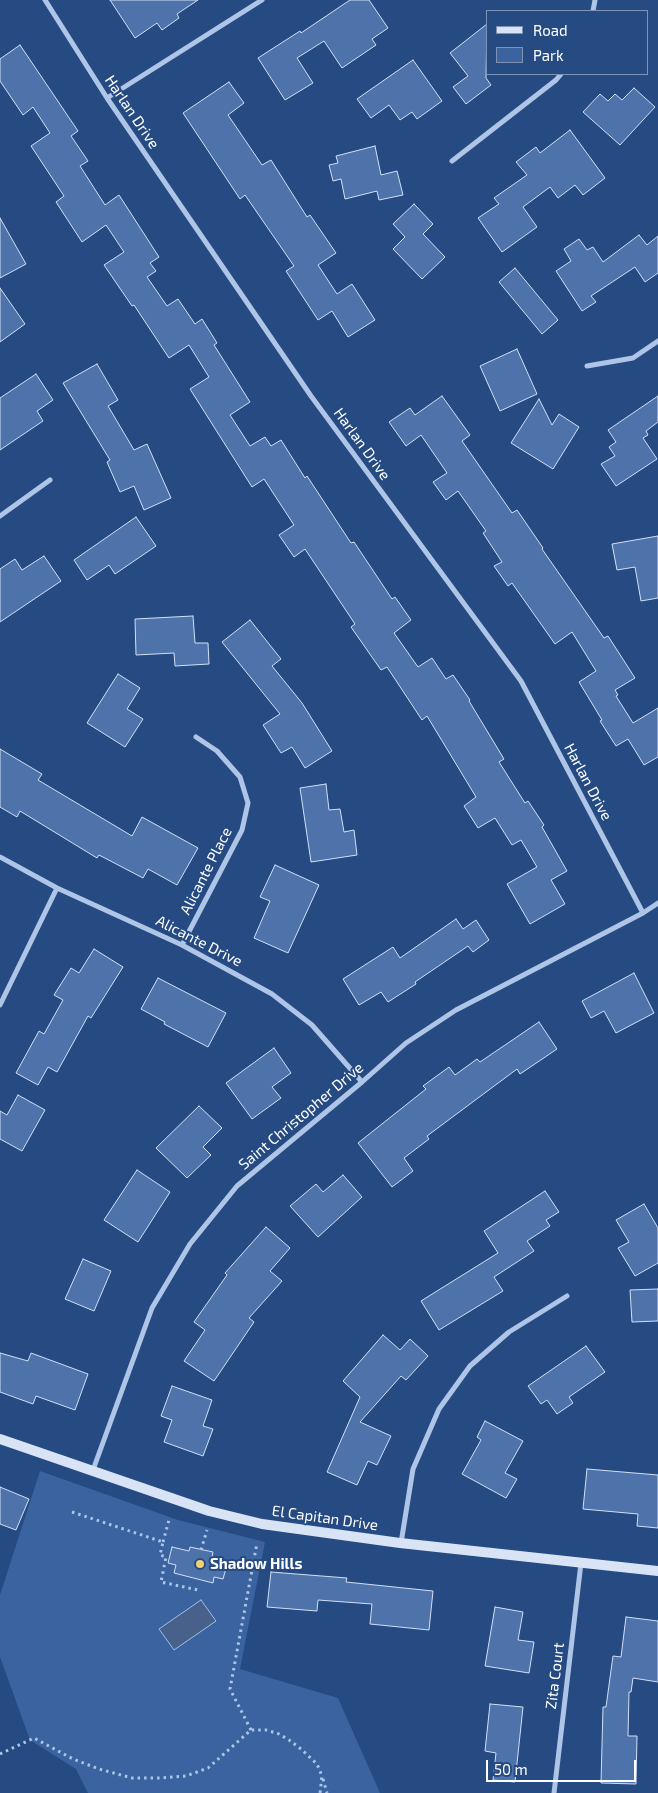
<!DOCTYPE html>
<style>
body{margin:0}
#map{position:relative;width:658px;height:1793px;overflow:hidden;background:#264a82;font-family:"Exo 2",sans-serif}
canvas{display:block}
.legend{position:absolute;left:486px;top:10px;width:162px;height:65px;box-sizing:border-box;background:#264a82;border:1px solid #7d92b4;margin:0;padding:6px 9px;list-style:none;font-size:15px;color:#fff}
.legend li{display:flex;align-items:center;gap:10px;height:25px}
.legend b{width:25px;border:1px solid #7d92b4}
.scale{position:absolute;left:486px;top:1760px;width:150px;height:22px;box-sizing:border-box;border:2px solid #fff;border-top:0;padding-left:6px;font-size:15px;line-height:18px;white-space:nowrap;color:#fff;-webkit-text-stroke:4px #264a82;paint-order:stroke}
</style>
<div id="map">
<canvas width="658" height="1793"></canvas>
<ul class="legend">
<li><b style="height:6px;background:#d8e4f6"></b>Road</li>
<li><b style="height:14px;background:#3a639f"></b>Park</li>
</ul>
<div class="scale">50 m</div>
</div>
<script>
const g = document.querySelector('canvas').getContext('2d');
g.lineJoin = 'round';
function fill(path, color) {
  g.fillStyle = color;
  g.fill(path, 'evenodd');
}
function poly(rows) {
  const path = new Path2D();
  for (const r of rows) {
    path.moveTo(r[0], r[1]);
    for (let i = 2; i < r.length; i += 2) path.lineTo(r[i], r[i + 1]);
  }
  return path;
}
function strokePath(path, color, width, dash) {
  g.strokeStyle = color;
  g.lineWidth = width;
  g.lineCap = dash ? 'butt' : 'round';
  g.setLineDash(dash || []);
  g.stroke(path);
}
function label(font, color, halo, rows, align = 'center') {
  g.font = font + ' "Exo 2",sans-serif';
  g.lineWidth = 4;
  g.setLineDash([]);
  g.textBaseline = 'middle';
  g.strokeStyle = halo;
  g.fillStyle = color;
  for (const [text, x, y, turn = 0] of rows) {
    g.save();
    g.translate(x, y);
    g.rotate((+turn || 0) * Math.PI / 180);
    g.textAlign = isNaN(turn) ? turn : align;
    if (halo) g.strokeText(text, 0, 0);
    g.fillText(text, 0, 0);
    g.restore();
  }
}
fill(poly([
 [40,1471,178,1520,265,1542,240,1669,338,1698,380,1793,88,1793,76,1769,30,1740,0,1657,0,1595]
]), '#3a639f');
const water = poly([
 [201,1600,216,1621,174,1650,159,1629,201,1600]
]);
fill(water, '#47618a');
strokePath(water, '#a3bfe7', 1);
const building = poly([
 [110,0,198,0,177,14,179,18,162,30,157,23,135,38,110,0],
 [350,0,369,0,388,28,372,39,376,45,342,68,324,41,297,58,313,83,285,100,258,58,300,31,301,33,350,0],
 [487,24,486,78,491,85,466,104,453,87,468,76,450,53,487,24],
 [20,45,78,131,71,136,88,161,80,166,105,205,119,195,159,257,150,263,156,271,147,277,167,306,178,299,195,324,202,319,217,343,214,345,250,402,230,415,250,446,265,437,271,446,281,440,305,478,307,476,351,543,354,542,392,599,395,597,411,620,394,633,418,667,432,658,446,679,453,675,470,700,469,701,504,759,499,762,525,803,528,801,544,825,542,827,567,871,551,880,565,904,530,924,507,884,537,867,521,840,512,845,495,818,478,828,464,806,476,797,427,716,422,720,387,667,381,670,351,627,355,624,305,549,294,557,279,535,294,525,264,479,252,487,190,389,209,377,189,345,169,358,134,305,132,306,104,265,124,252,106,225,82,242,56,202,64,196,31,146,50,133,33,107,23,115,0,81,0,59,20,45],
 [413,60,442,101,417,119,412,112,400,120,389,105,371,118,357,99,413,60],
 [229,82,244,103,228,115,262,165,271,160,307,217,310,215,336,253,318,265,337,294,352,284,375,320,348,337,332,311,318,320,286,271,294,266,245,195,240,199,183,113,229,82],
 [634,88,655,107,620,145,583,112,600,94,608,101,615,94,622,100,634,88],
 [570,130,605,178,583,195,575,185,558,198,550,187,523,207,537,227,502,252,478,218,499,204,494,198,527,175,516,162,536,147,540,153,570,130],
 [375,146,381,175,397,171,403,195,379,200,377,191,345,199,341,179,333,181,329,165,338,163,336,156,375,146],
 [414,204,433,224,423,234,445,257,422,279,393,249,405,237,393,224,414,204],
 [0,218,26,264,0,278,0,218],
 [639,235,647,245,658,236,658,273,645,282,635,267,591,296,596,302,582,311,556,271,571,261,564,249,579,239,587,250,593,247,603,262,639,235],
 [515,268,558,320,542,334,499,282,515,268],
 [0,288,25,324,0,342,0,288],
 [517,349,537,394,500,411,480,366,517,349],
 [97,364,118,400,108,406,134,450,147,444,171,498,144,510,134,486,120,492,107,462,110,460,63,383,97,364],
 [36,374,53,400,37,411,43,421,0,450,0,398,36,374],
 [442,396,470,435,462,441,512,513,517,510,543,548,542,549,604,638,608,636,635,678,615,690,618,695,616,696,633,723,658,708,658,757,644,765,628,739,616,746,600,721,602,720,579,682,596,671,572,632,555,644,512,583,508,586,494,566,502,562,483,533,486,531,458,491,446,500,433,482,447,473,421,435,406,446,389,422,410,408,415,415,442,396],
 [658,396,658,422,646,431,648,435,643,438,657,459,616,486,601,464,615,456,609,447,616,442,608,430,658,396],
 [539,399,552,425,559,414,579,427,553,469,511,443,539,399],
 [136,517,156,546,115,574,109,565,87,580,74,560,136,517],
 [658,536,658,598,641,601,635,567,617,570,612,544,658,536],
 [44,556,61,581,0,622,0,569,15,559,22,570,44,556],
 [193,616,195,643,208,643,209,664,175,666,174,653,136,655,135,619,193,616],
 [250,620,281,659,272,666,302,703,332,751,305,768,292,747,281,753,263,725,280,714,222,642,250,620],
 [118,674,140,688,127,709,143,719,125,747,87,723,118,674],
 [0,749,42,774,38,780,132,836,142,817,198,848,177,885,148,869,143,878,99,855,97,858,20,811,17,817,0,807,0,749],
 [326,784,329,810,340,809,344,832,354,830,357,855,311,862,300,788,326,784],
 [275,865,319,885,288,953,254,938,270,901,260,897,275,865],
 [456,919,463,929,476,920,489,940,473,952,468,946,415,982,416,984,388,1002,381,992,359,1005,343,979,393,947,400,958,456,919],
 [94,949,123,967,91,1018,88,1016,57,1072,48,1067,38,1085,16,1073,39,1031,44,1034,63,1000,54,995,71,968,79,973,94,949],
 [634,973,654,1013,616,1033,604,1011,591,1018,582,1001,634,973],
 [158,978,226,1013,208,1047,164,1024,165,1022,141,1009,158,978],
 [539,1022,557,1049,520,1074,517,1069,427,1136,429,1139,404,1158,413,1171,392,1187,358,1143,426,1089,423,1086,449,1067,455,1075,477,1059,480,1062,539,1022],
 [274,1048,291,1073,272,1087,281,1098,252,1119,226,1083,274,1048],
 [18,1095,45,1110,22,1151,0,1139,0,1111,7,1115,18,1095],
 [199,1106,222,1128,203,1147,211,1155,187,1178,156,1148,199,1106],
 [137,1170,170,1192,138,1242,104,1220,137,1170],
 [343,1175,362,1197,318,1237,290,1206,316,1184,323,1192,343,1175],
 [545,1191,559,1212,546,1220,550,1226,527,1241,534,1251,494,1277,503,1291,439,1330,421,1301,498,1253,484,1231,545,1191],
 [644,1204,658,1228,658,1263,635,1276,618,1248,629,1242,616,1220,644,1204],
 [266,1227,290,1248,270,1271,282,1281,249,1318,254,1322,214,1381,184,1361,205,1330,194,1322,227,1275,225,1273,266,1227],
 [83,1259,111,1271,94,1311,65,1299,83,1259],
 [658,1289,658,1321,632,1322,630,1290,658,1289],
 [383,1335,400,1350,410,1339,428,1356,406,1380,401,1376,360,1422,391,1436,377,1465,368,1461,357,1485,327,1472,360,1397,343,1381,383,1335],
 [586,1346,605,1372,569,1397,573,1403,557,1414,547,1400,541,1404,528,1386,586,1346],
 [0,1353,28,1361,31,1353,88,1374,75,1410,36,1396,33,1404,0,1392,0,1353],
 [172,1386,212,1400,203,1426,213,1429,203,1456,164,1442,172,1420,161,1416,172,1386],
 [485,1421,523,1441,505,1473,517,1479,506,1498,462,1474,481,1440,477,1437,485,1421],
 [587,1469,658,1475,658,1528,637,1526,638,1514,583,1509,587,1469],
 [0,1487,29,1499,16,1530,0,1524,0,1487],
 [172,1547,189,1551,190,1547,213,1552,212,1557,228,1561,223,1579,214,1577,213,1583,174,1573,176,1565,168,1563,172,1547],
 [271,1572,347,1578,346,1582,433,1591,429,1630,370,1624,372,1604,318,1600,317,1611,267,1607,271,1572],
 [495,1607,523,1612,518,1640,534,1642,529,1673,485,1666,495,1607],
 [626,1617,658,1621,658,1682,633,1678,631,1692,629,1692,628,1736,637,1736,636,1784,601,1783,603,1707,606,1707,613,1656,621,1657,626,1617],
 [490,1704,523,1707,515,1782,493,1780,496,1753,485,1751,490,1704]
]);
fill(building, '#4e73ab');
strokePath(building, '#d2e0f5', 1);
strokePath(poly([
 [72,1512,163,1542,160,1555,166,1557,161,1582,198,1590],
 [163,1542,169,1520],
 [201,1550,207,1530],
 [251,1730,230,1689,257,1543],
 [0,1754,34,1738,73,1759,99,1769,132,1778,159,1778,186,1776,208,1768,251,1730,266,1730,279,1734,289,1740,301,1749,317,1764,322,1776,320,1793],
 [323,1779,327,1793]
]), '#aec5e7', 3, [2.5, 4]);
strokePath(poly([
 [45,0,107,98,311,396,521,681,643,913],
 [593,11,595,0],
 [107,98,262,0],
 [452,161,556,80,561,74],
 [587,366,633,358,658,341],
 [0,516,50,480],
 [0,857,57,888,182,945,272,994,312,1025,362,1082],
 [182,945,242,830,248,803,240,777,217,751,196,737],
 [0,1005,57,888],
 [93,1470,152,1308,190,1244,237,1186,362,1082,406,1043,456,1010,643,913,658,903],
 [401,1543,413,1469,439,1409,470,1366,509,1332,567,1296],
 [554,1793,581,1563]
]), '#aec5e7', 5);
strokePath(poly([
 [0,1439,209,1511,262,1524,400,1543,658,1571]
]), '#d8e4f6', 10);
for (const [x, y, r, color] of [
 [200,1564,5,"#f0d273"]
]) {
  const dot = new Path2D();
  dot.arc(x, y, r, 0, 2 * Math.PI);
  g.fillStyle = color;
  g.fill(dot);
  strokePath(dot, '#264a82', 2);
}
label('15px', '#fff', '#264a82', [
 ["Harlan Drive",132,112,56],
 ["Harlan Drive",362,444,54],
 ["Harlan Drive",588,782,62],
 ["Alicante Place",206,871,-63],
 ["Alicante Drive",199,941,27],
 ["Saint Christopher Drive",301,1116,-40],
 ["El Capitan Drive",325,1518,8],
 ["Zita Court",555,1676,-83]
]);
label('bold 15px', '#fff', '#264a82', [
 ["Shadow Hills",210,1564]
], 'left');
</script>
